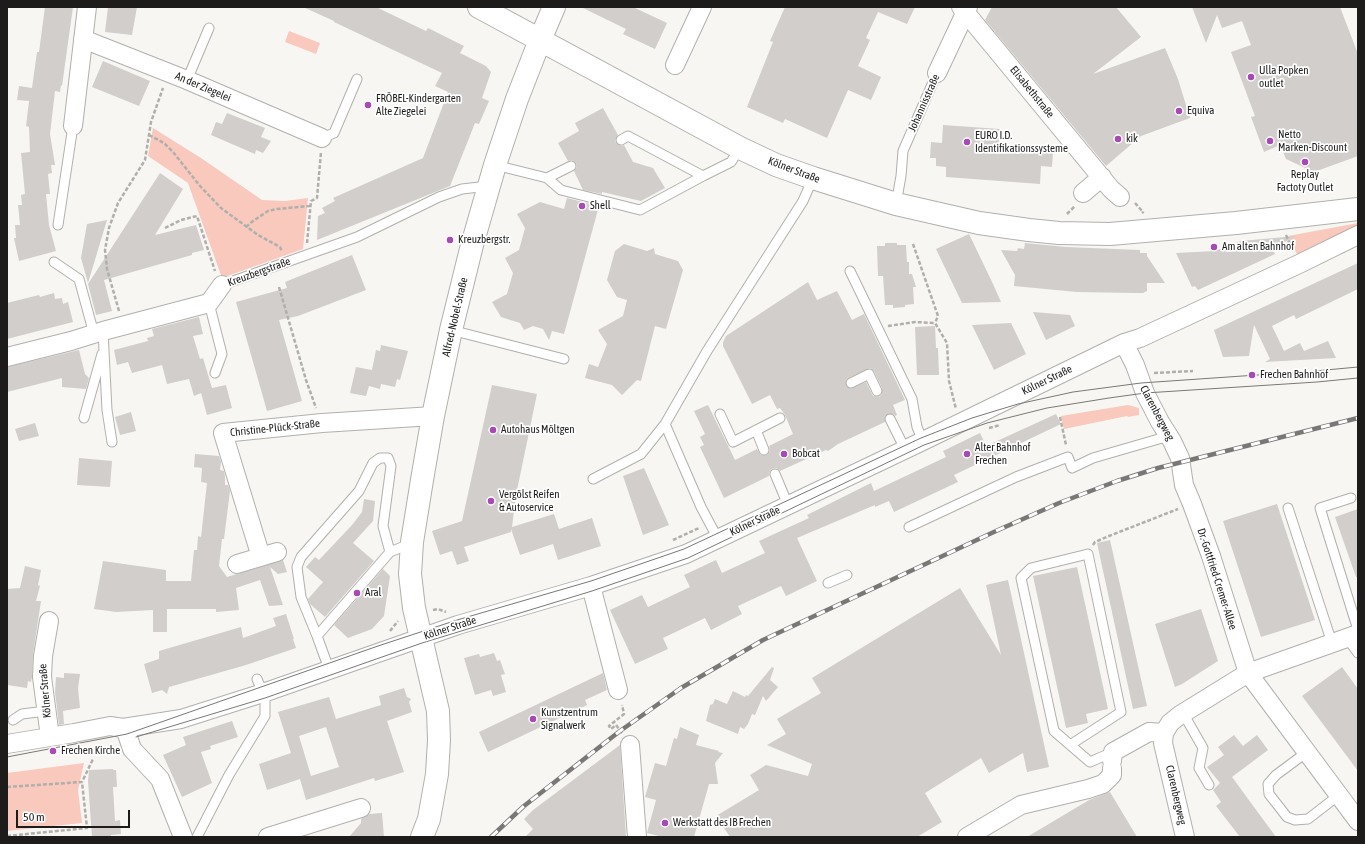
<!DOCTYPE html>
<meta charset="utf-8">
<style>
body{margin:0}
#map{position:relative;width:1365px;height:844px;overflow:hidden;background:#f8f6f2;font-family:"Asap Condensed",sans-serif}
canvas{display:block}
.frame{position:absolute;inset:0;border:8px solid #1d1c1b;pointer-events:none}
.scale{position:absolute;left:16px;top:810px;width:114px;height:18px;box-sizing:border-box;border:2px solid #1d1c1b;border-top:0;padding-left:5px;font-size:12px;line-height:14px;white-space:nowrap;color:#1d1c1b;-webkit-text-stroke:3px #fff;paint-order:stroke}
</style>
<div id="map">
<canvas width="1365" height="844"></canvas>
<div class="frame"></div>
<div class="scale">50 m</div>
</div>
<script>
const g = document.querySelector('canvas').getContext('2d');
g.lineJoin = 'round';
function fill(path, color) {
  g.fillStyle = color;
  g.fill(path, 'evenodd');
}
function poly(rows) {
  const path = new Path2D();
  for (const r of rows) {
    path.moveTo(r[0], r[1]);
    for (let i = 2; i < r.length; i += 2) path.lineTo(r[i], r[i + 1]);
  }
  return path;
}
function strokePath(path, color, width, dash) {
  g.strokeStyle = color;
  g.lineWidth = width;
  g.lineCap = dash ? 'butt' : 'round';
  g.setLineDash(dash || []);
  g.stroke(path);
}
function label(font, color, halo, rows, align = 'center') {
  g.font = font + ' "Asap Condensed",sans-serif';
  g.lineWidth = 3.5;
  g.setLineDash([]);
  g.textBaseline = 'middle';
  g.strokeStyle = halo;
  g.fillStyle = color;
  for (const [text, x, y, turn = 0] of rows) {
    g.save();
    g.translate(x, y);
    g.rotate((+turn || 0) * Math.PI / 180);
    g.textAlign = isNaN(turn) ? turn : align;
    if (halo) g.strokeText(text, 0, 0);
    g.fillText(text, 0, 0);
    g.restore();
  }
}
fill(poly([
 [289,31,320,43,316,54,285,42],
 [153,128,201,158,262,200,285,201,308,198,303,249,222,278,188,183,148,156],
 [1358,223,1358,227,1298,256,1288,236],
 [1128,405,1139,408,1139,415,1128,417,1127,416,1064,429,1061,416],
 [84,763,78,790,82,823,7,831,7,773]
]), '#f8c9bc');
fill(poly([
 [45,7,73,7,62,86,61,85,60,92,55,91,50,134,55,165,51,165,52,173,48,174,50,194,46,194,49,225,56,251,19,261,14,238,16,238,15,225,20,225,18,205,22,205,21,195,25,194,21,153,30,152,29,127,26,126,29,101,17,100,19,86,32,88,37,52,39,52],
 [108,7,137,7,132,35,105,32],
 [303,7,376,7,426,31,428,28,464,46,460,53,486,66,491,72,482,98,489,101,479,124,475,123,450,186,317,240,318,216,325,213,322,208,335,201,333,198,423,158,448,92,435,86,442,73,334,22,334,21],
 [581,7,633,7,667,23,655,49,623,34,626,29],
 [785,7,915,7,907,24,878,12,866,38,870,40,858,66,881,77,871,100,848,90,827,138,785,119,783,123,747,107,773,42,770,41],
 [992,7,1116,7,1141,37,1093,74,1165,48,1178,79,1190,118,1141,136,1106,166,985,20],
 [1192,7,1340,7,1358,54,1358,156,1314,172,1286,159,1280,145,1264,152,1251,117,1255,116,1231,52,1251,45,1242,21,1222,28,1217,15,1206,43],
 [103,61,150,81,139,106,92,87],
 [603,108,618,135,615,140,616,143,621,146,624,145,633,162,653,168,665,188,641,201,602,192,602,194,583,190,574,171,577,167,576,163,572,160,568,161,558,143,579,131,575,123],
 [227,113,265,128,261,137,271,141,263,153,256,150,255,154,211,135,216,122,222,124],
 [943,125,1000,129,998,147,1053,152,1052,167,1041,166,1040,184,946,177,946,167,936,166,936,158,930,158,931,142,942,143],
 [160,173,183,189,155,235,196,225,204,250,192,253,192,255,104,280,112,311,96,315,88,284],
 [567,198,599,206,564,334,552,331,549,340,543,329,533,326,524,330,520,323,501,317,492,302,507,294,513,273,505,258,519,250,525,228,517,214,540,202,564,209],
 [107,220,88,283,81,258,87,224],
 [969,234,993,284,1001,302,962,303,936,249],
 [1296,236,1272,249,1275,254,1198,290,1195,286,1192,287,1176,253,1215,251,1241,241],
 [885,243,897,243,897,245,906,245,907,262,909,262,909,274,912,274,916,287,913,287,914,304,905,305,905,307,893,308,893,305,885,305,883,276,878,276,877,246,885,246],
 [1025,243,1066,247,1140,250,1140,253,1147,253,1147,256,1165,283,1147,283,1147,291,1143,293,1134,293,1077,292,1014,286,1015,275,1001,250,1017,251,1018,248,1024,249],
 [624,244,647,251,654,248,655,254,678,261,683,270,666,329,655,326,641,381,637,380,622,395,612,385,585,378,589,364,598,367,607,344,598,330,623,316,627,300,617,297,607,280,615,251],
 [352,255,366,290,298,316,279,320,302,401,267,411,236,302,287,288,285,282],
 [1358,263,1358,289,1296,319,1294,315,1272,326,1284,351,1300,343,1304,351,1328,341,1336,358,1265,362,1270,359,1254,325,1249,356,1223,357,1214,330],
 [808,282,817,300,837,291,852,320,864,314,905,400,893,405,897,415,895,416,893,414,888,414,885,416,885,422,838,444,828,451,826,450,780,471,776,468,772,469,769,473,769,476,724,498,700,447,704,445,700,437,705,434,694,411,708,405,735,460,757,449,761,455,767,455,770,451,769,446,793,434,785,415,780,408,777,409,770,395,752,404,723,346,723,342,726,336],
 [870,368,874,371,882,388,882,394,879,397,873,396,866,382,851,389,846,385,846,380,848,378],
 [54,293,55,299,62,298,63,304,68,302,73,322,7,339,7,303,39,295,40,297],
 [1033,312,1070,315,1075,326,1046,340],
 [199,317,203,334,193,336,200,359,203,358,212,388,226,385,232,408,207,415,201,393,194,396,189,379,167,384,162,365,132,373,128,362,117,365,114,350,148,341,147,338,154,336,152,329],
 [1011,323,1026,354,994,370,972,325],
 [935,326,936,348,938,348,939,375,917,375,915,327],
 [381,345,408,351,400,380,397,379,395,387,381,384,380,389,369,386,366,396,350,393,356,367,372,370,376,350,380,351],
 [79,350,85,374,89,378,86,389,62,387,62,378,7,392,7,367],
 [492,385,537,394,516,495,512,527,554,514,559,529,592,518,601,546,558,560,553,544,520,555,511,529,511,532,464,547,469,561,457,565,452,551,440,555,432,531,462,521],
 [131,412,136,431,120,435,115,417],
 [1056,414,1061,424,954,475,958,482,894,512,889,501,875,507,875,505,797,538,817,581,786,596,781,586,738,606,742,614,711,630,705,618,663,638,668,649,635,664,610,610,642,595,648,607,690,587,684,575,716,560,722,573,765,553,759,541,809,518,807,515,871,483,874,491,946,457,943,451,980,433,986,446],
 [35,423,39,436,19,441,15,429],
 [195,454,219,456,221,462,220,470,224,471,225,477,225,485,228,485,230,491,224,539,222,539,219,566,227,577,283,560,287,572,278,574,270,567,283,605,269,606,260,580,236,588,239,610,216,612,216,609,167,609,167,632,153,632,153,610,116,612,94,609,103,561,166,570,166,581,191,581,194,550,197,550,198,536,201,537,207,483,201,482,202,468,194,467],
 [79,458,112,461,110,487,77,485],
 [644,468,669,525,643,535,623,476],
 [364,499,375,501,373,521,353,543,374,561,325,617,310,604,308,599,323,582,306,567,315,557,319,560,352,525,362,512],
 [1277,504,1315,620,1261,637,1223,521],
 [1358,509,1358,577,1356,577,1335,517],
 [1110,540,1147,706,1133,709,1097,543],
 [25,566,41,570,38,585,40,586,36,601,41,601,33,654,32,677,31,682,28,681,27,688,7,685,7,589,20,588],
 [1077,567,1108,709,1086,714,1088,723,1066,728,1033,576],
 [383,569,390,576,384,616,372,629,348,638,334,625],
 [1008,580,1049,767,1027,772,1023,753,989,773,981,758,925,793,942,822,917,837,730,837,716,816,759,790,750,775,766,765,808,776,812,764,767,745,786,734,777,719,821,693,812,678,960,588,1001,655,986,585],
 [1201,609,1218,661,1182,684,1175,687,1155,624],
 [286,614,294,639,293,639,296,648,246,665,169,687,167,694,162,690,152,693,144,664,159,659,159,651,241,627,243,638,276,626,273,618],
 [494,653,497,661,500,660,505,674,501,675,506,692,493,696,491,690,475,695,464,658,479,654,480,657],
 [772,667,774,668,770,680,778,687,766,701,763,696,755,715,752,714,748,724,744,729,740,727,738,734,706,721,710,705,713,704,715,699,727,704,733,691,745,697,746,695,748,696],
 [1342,667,1358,689,1358,771,1302,696],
 [64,673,80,674,78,688,80,708,63,711,64,724,59,725,55,692,56,677,64,678],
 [603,673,607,690,585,700,587,705,488,752,479,732],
 [404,688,407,697,411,699,409,702,412,712,387,721,404,772,375,781,374,778,306,800,300,779,267,790,259,764,291,753,278,712,329,697,336,719,381,705,379,696],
 [326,727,339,767,311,776,299,736],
 [232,721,238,737,210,746,211,749,201,752,212,783,182,797,163,755,186,745,183,737],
 [680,727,699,735,696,745,719,751,718,752,723,753,715,763,718,784,709,784,694,837,663,837,647,833,656,800,645,797,655,763,666,766,674,738,677,739],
 [1234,735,1243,746,1257,735,1268,750,1232,777,1276,837,1240,837,1216,806,1221,802,1213,790,1220,783,1207,767,1224,755,1218,747],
 [620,745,626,837,525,837,533,829,524,819,533,810],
 [113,769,113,770,116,770,117,787,113,787,115,821,120,820,121,834,111,835,111,837,92,837,88,781,89,770],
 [1110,792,1137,837,1027,837,1089,800],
 [382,813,384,837,349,837,361,823,361,819,369,814]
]), '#d1cecb');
const lane = poly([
 [187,80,209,28],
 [322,138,334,133,357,79],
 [621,140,628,136,703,176,731,162,740,148],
 [495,165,547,178,571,166],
 [547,178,561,190,640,210,703,176],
 [896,204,901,176,903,151,937,73],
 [58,225,73,126],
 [54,262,79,279,94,334],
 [850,271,912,399,917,427,923,441],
 [222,285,357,237,439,197,462,189,488,186],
 [209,303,222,354,215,373],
 [451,330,564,359],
 [103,331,107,410,112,442],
 [851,383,869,374,877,391],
 [720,414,733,442,780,418],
 [84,418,102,354],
 [890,419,905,449],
 [756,430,764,450],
 [775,474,788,505],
 [593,479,641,454,665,424],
 [1351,498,1320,508,1358,630],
 [1288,508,1332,643],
 [909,527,1016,477,1068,457,1072,468,1093,458,1169,436],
 [718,539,701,507,665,424,707,351,803,201,813,178],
 [828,583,847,575],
 [317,636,301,597,297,567,301,557,359,491,373,463,380,458,388,458,391,466,383,526,390,552],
 [1347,638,1358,653],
 [329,669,317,636,390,552,412,543],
 [1183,713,1203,748,1199,768,1209,785],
 [13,720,22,714,46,711],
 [1070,745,1121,712,1088,554,1031,568,1021,578,1054,731,1090,762,1113,752],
 [1307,752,1276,775,1268,784,1269,794,1287,817,1295,820,1308,819,1339,795],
 [197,837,229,775,265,716,265,698,257,679]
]);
const street = poly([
 [961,7,1111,189,1120,197],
 [83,39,187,80,322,138],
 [675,65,702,7],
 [937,73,968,7],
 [73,126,87,7],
 [1083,193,1102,177],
 [1124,343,1135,365,1145,393,1160,422,1172,441,1180,458,1184,485,1192,504,1211,556,1248,673,1358,821],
 [7,357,71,341,103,331,209,303,222,285],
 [261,557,223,433,322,423,433,416],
 [237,564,277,552],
 [591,586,618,690],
 [49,621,43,656,42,677,50,737],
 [123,728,127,734,132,749,160,779,183,837],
 [7,744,74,733,110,726,123,728,181,719,263,693,458,625,591,586,686,554,923,441,1124,343,1140,338,1299,264,1358,235],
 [630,745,637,837],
 [1112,761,1113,752,1149,732,1164,733],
 [268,837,361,808],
 [967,837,1021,805,1088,789,1103,784,1112,775,1112,768],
 [1185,837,1163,743,1164,733,1170,723,1180,715,1248,673,1358,634]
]);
const secondary = poly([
 [479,7,740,148,776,165,813,178,896,204,979,223,1029,230,1059,233,1110,234,1236,223,1358,209],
 [422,837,429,819,437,774,439,740,438,711,414,608,410,574,412,542,422,480,433,416,451,330,472,245,495,165,517,99,540,40,554,7]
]);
strokePath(lane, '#b2b0ac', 11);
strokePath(street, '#b2b0ac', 20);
strokePath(secondary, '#b2b0ac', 24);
strokePath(poly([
 [149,135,164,143,173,152,200,186,221,208,258,235,280,247,282,252],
 [1135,203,1143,212,1142,213],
 [1067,214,1075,206],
 [246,227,253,221,268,211,277,209,310,206],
 [165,228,181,220,197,216,215,271],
 [1286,235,1292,249],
 [307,243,311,201,317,198,321,152],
 [913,244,938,316,935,323],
 [279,287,306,380,316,408],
 [119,311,107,269,105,250,109,228,118,203,145,160,151,122,163,88],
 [888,326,915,322,935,323,947,343,949,381,956,409],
 [1154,373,1193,371],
 [1060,417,1066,445],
 [989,428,1000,425],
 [673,540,699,528],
 [1093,545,1095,542,1109,536,1178,509],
 [433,610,438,609,446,612],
 [390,631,398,621],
 [622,733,616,725,611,729,609,726,624,714,622,705],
 [108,754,117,752],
 [7,787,82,782,93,759],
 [7,836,87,828,82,782]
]), '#b1afac', 2.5, [4, 2]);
strokePath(lane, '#fff', 9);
strokePath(street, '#fff', 18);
strokePath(secondary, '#fff', 22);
strokePath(poly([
 [136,737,265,698,422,643,592,591,688,558,924,445,987,423,1047,408,1109,398,1145,393,1317,382,1358,378],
 [7,757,127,734,378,646,457,620,591,581,684,549,921,438,972,418,1018,404,1073,392,1141,383,1315,371,1358,367]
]), '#7a7876', 1);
const rail = poly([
 [491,837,524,806,620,731,681,688,763,640,996,531,1059,503,1117,481,1158,468,1358,418]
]);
strokePath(rail, '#7a7876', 4.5);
strokePath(rail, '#fff', 3, [9]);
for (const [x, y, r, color] of [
 [1251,77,4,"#a74ab5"],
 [368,105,4,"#a74ab5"],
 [1179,111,4,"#a74ab5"],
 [1118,139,4,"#a74ab5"],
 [1270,141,4,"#a74ab5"],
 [967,142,4,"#a74ab5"],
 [1305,162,4,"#a74ab5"],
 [582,206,4,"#a74ab5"],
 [450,240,4,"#a74ab5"],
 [1214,247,4,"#a74ab5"],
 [1252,375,4,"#a74ab5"],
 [493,430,4,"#a74ab5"],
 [784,454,4,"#a74ab5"],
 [967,454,4,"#a74ab5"],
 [491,501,4,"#a74ab5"],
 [357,593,4,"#a74ab5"],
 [533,719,4,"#a74ab5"],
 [53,751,4,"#a74ab5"],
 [665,823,4,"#a74ab5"]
]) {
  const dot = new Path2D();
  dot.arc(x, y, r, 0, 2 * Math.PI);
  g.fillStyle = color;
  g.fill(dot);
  strokePath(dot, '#fff', 1.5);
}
label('11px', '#1d1c1b', '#fff', [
 ["Ulla Popken",1259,71],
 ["outlet",1259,84],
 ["FRÖBEL-Kindergarten",376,99],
 ["Alte Ziegelei",376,112],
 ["Equiva",1187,111],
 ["Netto",1278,135],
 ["Marken-Discount",1278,148],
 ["EURO I.D.",975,136],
 ["Identifikationssysteme",975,149],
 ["kik",1126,139],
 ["Replay",1305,175,"center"],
 ["Factoty Outlet",1305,188,"center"],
 ["Shell",590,206],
 ["Kreuzbergstr.",458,240],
 ["Am alten Bahnhof",1222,247],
 ["Frechen Bahnhof",1260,375],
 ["Autohaus Möltgen",501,430],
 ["Alter Bahnhof",975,448],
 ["Frechen",975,461],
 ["Bobcat",792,454],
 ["Vergölst Reifen",499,495],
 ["& Autoservice",499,508],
 ["Aral",365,593],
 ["Kunstzentrum",541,713],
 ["Signalwerk",541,726],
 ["Frechen Kirche",61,751],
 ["Werkstatt des IB Frechen",673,823]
], 'left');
label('11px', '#1d1c1b', '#fff', [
 ["An der Ziegelei",203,87,23],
 ["Elisabethstraße",1032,92,51],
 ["Johannisstraße",924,103,-66],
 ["Kölner Straße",794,170,21],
 ["Kreuzbergstraße",259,272,-20],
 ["Alfred-Nobel-Straße",455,317,-77],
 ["Kölner Straße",1047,380,-26],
 ["Clarenbergweg",1157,413,62],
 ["Christine-Plück-Straße",275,428,-6],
 ["Kölner Straße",755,521,-26],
 ["Dr.-Gottfried-Cremer-Allee",1217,579,72],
 ["Kölner Straße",450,628,-18],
 ["Kölner Straße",45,691,-95],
 ["Clarenbergweg",1176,795,77]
]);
</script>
